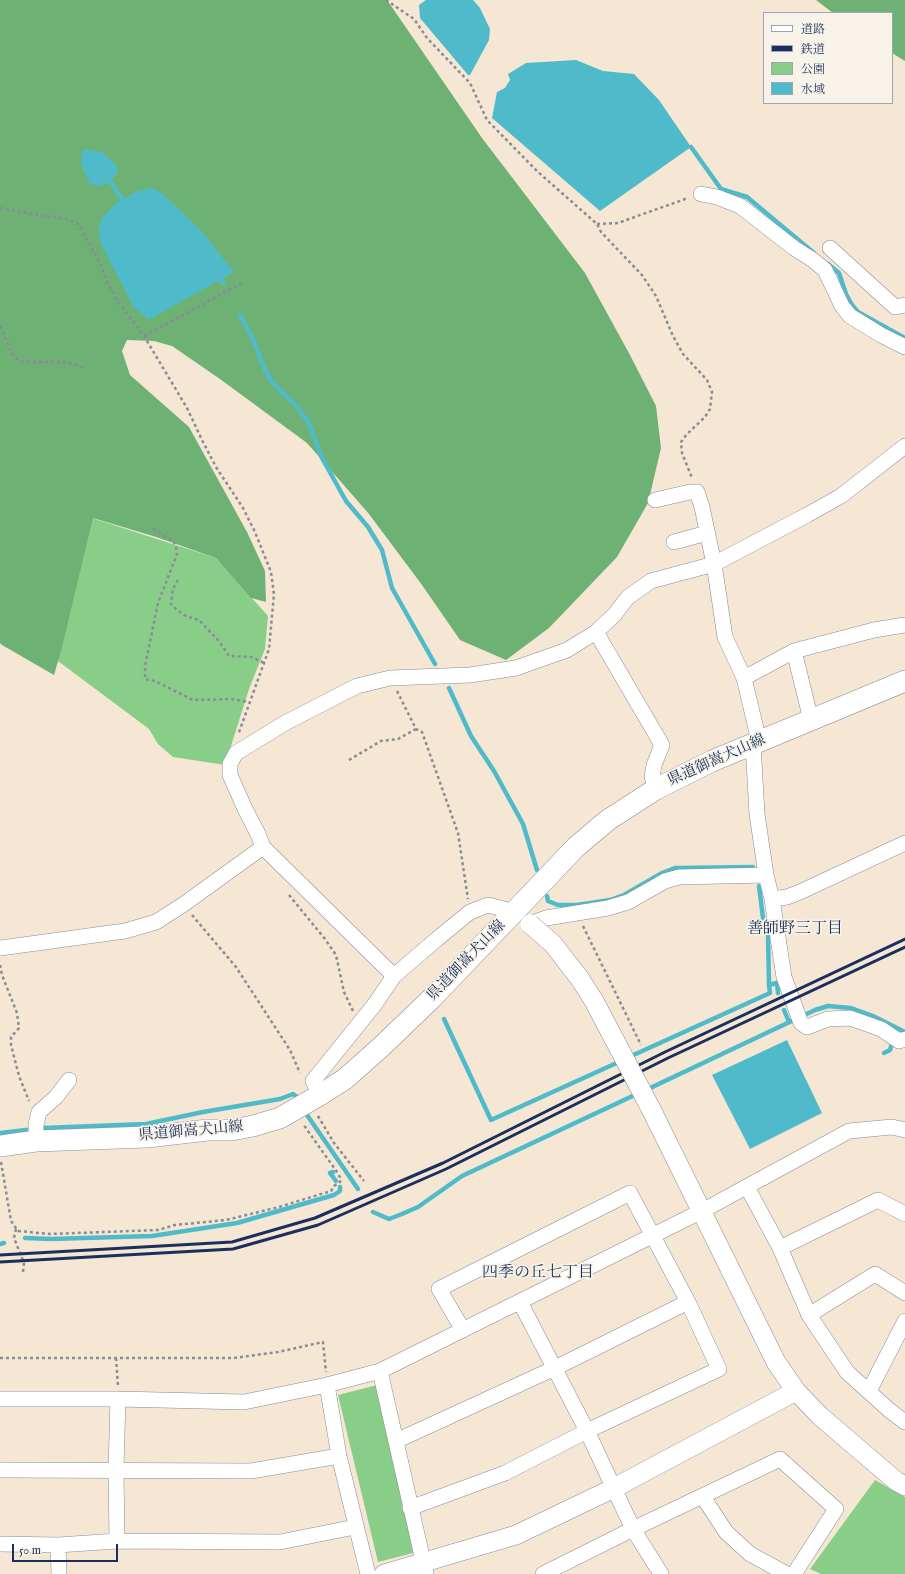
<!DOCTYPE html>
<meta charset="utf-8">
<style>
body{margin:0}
#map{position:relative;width:905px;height:1574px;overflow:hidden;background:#f5e7d3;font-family:"IM FELL English","Noto Serif JP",serif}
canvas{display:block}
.legend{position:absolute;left:763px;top:12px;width:130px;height:92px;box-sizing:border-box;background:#f7f3e8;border:1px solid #9fa5b1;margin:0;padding:5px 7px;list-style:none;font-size:12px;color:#1b2f5e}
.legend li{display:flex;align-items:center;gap:8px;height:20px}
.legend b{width:20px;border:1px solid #9fa5b1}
.scale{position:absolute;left:12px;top:1544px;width:106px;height:18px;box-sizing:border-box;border:2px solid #1b2f5e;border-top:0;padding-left:5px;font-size:12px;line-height:14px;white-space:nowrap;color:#1b2f5e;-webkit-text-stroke:3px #f7f3e8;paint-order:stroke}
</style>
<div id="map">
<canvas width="905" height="1574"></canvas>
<ul class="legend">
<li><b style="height:5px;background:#fff"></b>道路</li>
<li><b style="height:5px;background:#1b2f5e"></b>鉄道</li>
<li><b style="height:11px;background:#89ce88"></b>公園</li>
<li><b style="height:11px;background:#4fbbca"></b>水域</li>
</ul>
<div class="scale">50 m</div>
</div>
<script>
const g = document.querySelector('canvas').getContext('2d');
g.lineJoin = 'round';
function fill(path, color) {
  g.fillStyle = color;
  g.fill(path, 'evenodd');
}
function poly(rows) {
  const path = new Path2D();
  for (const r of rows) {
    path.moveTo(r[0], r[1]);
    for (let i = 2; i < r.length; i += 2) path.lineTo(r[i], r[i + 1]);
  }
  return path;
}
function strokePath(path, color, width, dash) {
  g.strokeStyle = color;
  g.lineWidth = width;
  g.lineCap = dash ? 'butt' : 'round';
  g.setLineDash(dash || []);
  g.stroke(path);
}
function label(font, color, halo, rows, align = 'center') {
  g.font = font + ' "IM FELL English","Noto Serif JP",serif';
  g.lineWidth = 3.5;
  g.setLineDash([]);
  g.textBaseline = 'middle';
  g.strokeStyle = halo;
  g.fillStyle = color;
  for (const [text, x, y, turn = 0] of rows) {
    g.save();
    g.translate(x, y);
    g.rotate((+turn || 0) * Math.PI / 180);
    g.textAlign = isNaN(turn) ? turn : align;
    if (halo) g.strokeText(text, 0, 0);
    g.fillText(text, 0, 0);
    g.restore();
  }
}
fill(poly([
 [92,518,216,558,268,616,265,649,249,689,225,765,173,757,158,744,149,729,58,661],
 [377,1385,417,1552,378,1562,338,1395],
 [875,1480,905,1497,905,1574,821,1574,810,1569]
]), '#89ce88');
fill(poly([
 [0,0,387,0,482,138,585,273,630,355,656,406,661,448,648,503,617,557,549,628,506,660,460,640,422,585,369,514,307,443,220,379,172,346,154,341,127,340,122,351,130,375,189,427,247,532,265,571,266,602,251,598,216,558,156,537,93,518,61,651,54,675,2,645,0,643],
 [816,0,905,0,905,61,892,53,892,13,833,13]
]), '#6eb174');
fill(poly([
 [426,0,473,0,480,8,490,29,489,40,470,75,468,75,420,18,419,5],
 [576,60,603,71,634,74,659,100,691,147,600,211,492,118,497,92,505,88,510,80,508,74,526,63],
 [87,149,103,153,115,164,118,173,110,181,101,186,90,184,81,164,82,151],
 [151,188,162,193,203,233,234,272,148,320,140,312,134,308,100,242,99,229,101,219,116,203,136,192],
 [787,1040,822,1113,750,1149,712,1075]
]), '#4fbbca');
strokePath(poly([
 [691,147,721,189,747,197,814,253],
 [110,181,125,203],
 [828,264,839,273,846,294,852,305,858,312,905,338],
 [215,276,224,283],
 [240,315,252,337,265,370,272,382,297,407,309,423,322,458,346,501,368,527,382,550,392,588,435,664],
 [449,688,471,736,494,771,523,824,537,870],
 [759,886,763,918,768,933,769,985],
 [547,896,548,901,558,905,577,905,610,900,624,895,662,873,675,868,753,867],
 [784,1010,789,1022],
 [444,1019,491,1120,621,1061],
 [884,1053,890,1050,892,1043],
 [629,1057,770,993,769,985,777,983,778,993],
 [646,1090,815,1010,828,1006,851,1008,873,1016,905,1032],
 [307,1115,358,1189],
 [0,1133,43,1128,146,1124,203,1112,280,1099,293,1094,297,1097],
 [333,1172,330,1173,336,1181],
 [373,1212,389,1219,402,1214,418,1207,462,1176,639,1093],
 [25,1238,51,1239,152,1236,237,1223,334,1195,340,1191,340,1187],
 [0,1244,4,1243]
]), '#4fbbca', 4.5);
const minor = poly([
 [701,194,717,197,740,206,794,248,813,260,825,270,842,306,850,316,881,335,905,347],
 [830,248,895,307,905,305],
 [655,500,690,492,697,492,702,507,714,564,725,637,744,678,759,741],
 [674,542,707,533],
 [596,632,662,745,654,765,652,777,656,789],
 [794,651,811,720],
 [744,678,794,651,874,630,905,625],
 [753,744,757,814,766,875,772,899,784,977,801,1023,807,1027,828,1019,850,1018,881,1029,899,1041,905,1039],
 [772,899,787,897,800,892,905,843],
 [515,912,488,905,470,912,437,939,394,976,263,847,258,834,245,809,230,775,230,764,236,753,285,723,357,686,390,678,470,675,516,668,567,650,596,632,615,614,628,597,651,581,714,564,807,515,841,496,905,446],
 [530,924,546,918,608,908,628,902,665,881,679,877,766,875],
 [0,948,125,931,156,922,184,904,263,847],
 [320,1095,313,1081,375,1004,394,976],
 [36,1141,36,1125,39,1112,56,1097,69,1080],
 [747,1187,780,1248,809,1315,847,1372,889,1410,905,1422],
 [780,1248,878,1200,905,1214],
 [520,1302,587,1431,633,1529,661,1574],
 [809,1315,875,1274,905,1293],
 [380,1371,426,1574],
 [327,1385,339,1456,368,1574],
 [869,1391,905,1321],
 [0,1399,118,1399,244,1402,327,1385,380,1371,702,1211,849,1131,892,1127,905,1130],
 [396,1441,555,1368,688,1302],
 [0,1470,251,1471,339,1456],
 [703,1497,726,1532,750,1554,787,1574],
 [410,1508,505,1473,587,1431,719,1369,688,1302,630,1193,439,1289,463,1330],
 [117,1541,116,1470,118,1399],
 [0,1544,58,1545,117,1541,280,1542,355,1527],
 [58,1545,59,1574],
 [543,1574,633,1529,780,1459,836,1509,794,1574]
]);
const tertiary = poly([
 [796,1391,820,1416,896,1481,905,1486],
 [384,1574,516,1535,614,1488,796,1391,776,1362,651,1109]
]);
const secondary = poly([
 [0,1146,36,1141,147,1137,208,1130,232,1130,253,1126,280,1118,320,1095,345,1079,381,1047,432,998,576,847,608,820,656,789,712,761,905,681]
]);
strokePath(minor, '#888b98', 16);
strokePath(tertiary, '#888b98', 20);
strokePath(secondary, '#888b98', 22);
strokePath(poly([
 [386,0,414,19,427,38,470,83,487,120,538,172,597,224,601,232,642,275,656,296,673,336,683,354,707,380,712,392,710,409,705,417,687,434,681,442,682,453,692,478],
 [0,208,69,220,78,224,99,261,108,284,120,304,144,336,187,408,202,440,216,467,243,508,255,532,271,572,274,594,269,649,238,735],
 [597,224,618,223,688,198],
 [0,326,12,354,18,360,23,362,66,362,85,368],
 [144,336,242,283],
 [153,529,173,541,176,546,177,554,158,603,145,666,145,679,155,681,193,700,231,699,249,702],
 [178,580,173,589,171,604,177,610,186,616,199,620,218,640,229,656,251,657,264,663],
 [397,691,416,729,422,732,458,833,468,899],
 [349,760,381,741,398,739,416,729],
 [289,895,325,939,336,955,344,992,353,1011],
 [192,915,236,967,290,1050,300,1073],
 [583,926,641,1045],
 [0,965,2,975,17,1013,19,1028,11,1037,11,1045,19,1076,29,1101],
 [318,1116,334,1143,364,1181],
 [1,1162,11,1221,18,1231,50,1234,158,1230,175,1225,226,1220,279,1207,331,1191,334,1186,340,1182,341,1179,337,1172,303,1124],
 [16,1229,14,1238,24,1263,23,1272],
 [0,1358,234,1358,278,1352,323,1342,326,1372],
 [116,1358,118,1386]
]), '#888b98', 2.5, [3, 3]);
strokePath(minor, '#fff', 15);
strokePath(tertiary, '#fff', 19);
strokePath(secondary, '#fff', 21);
strokePath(poly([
 [0,1255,232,1242,315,1218,443,1163,665,1052,905,939],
 [0,1262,233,1249,318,1225,446,1169,668,1058,905,947]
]), '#1b2f5e', 3);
const tertiaryBridge = poly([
 [530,924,553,944,580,979,594,1001,651,1109]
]);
strokePath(tertiaryBridge, '#888b98', 20, []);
strokePath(tertiaryBridge, '#fff', 19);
label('15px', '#1b2f5e', '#f7f3e8', [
 ["県道御嵩犬山線",717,761,-24],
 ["県道御嵩犬山線",467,961,-46],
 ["県道御嵩犬山線",191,1132,-5]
]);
label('16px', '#1b2f5e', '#f7f3e8', [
 ["善師野三丁目",795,930],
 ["四季の丘七丁目",538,1274]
]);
</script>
